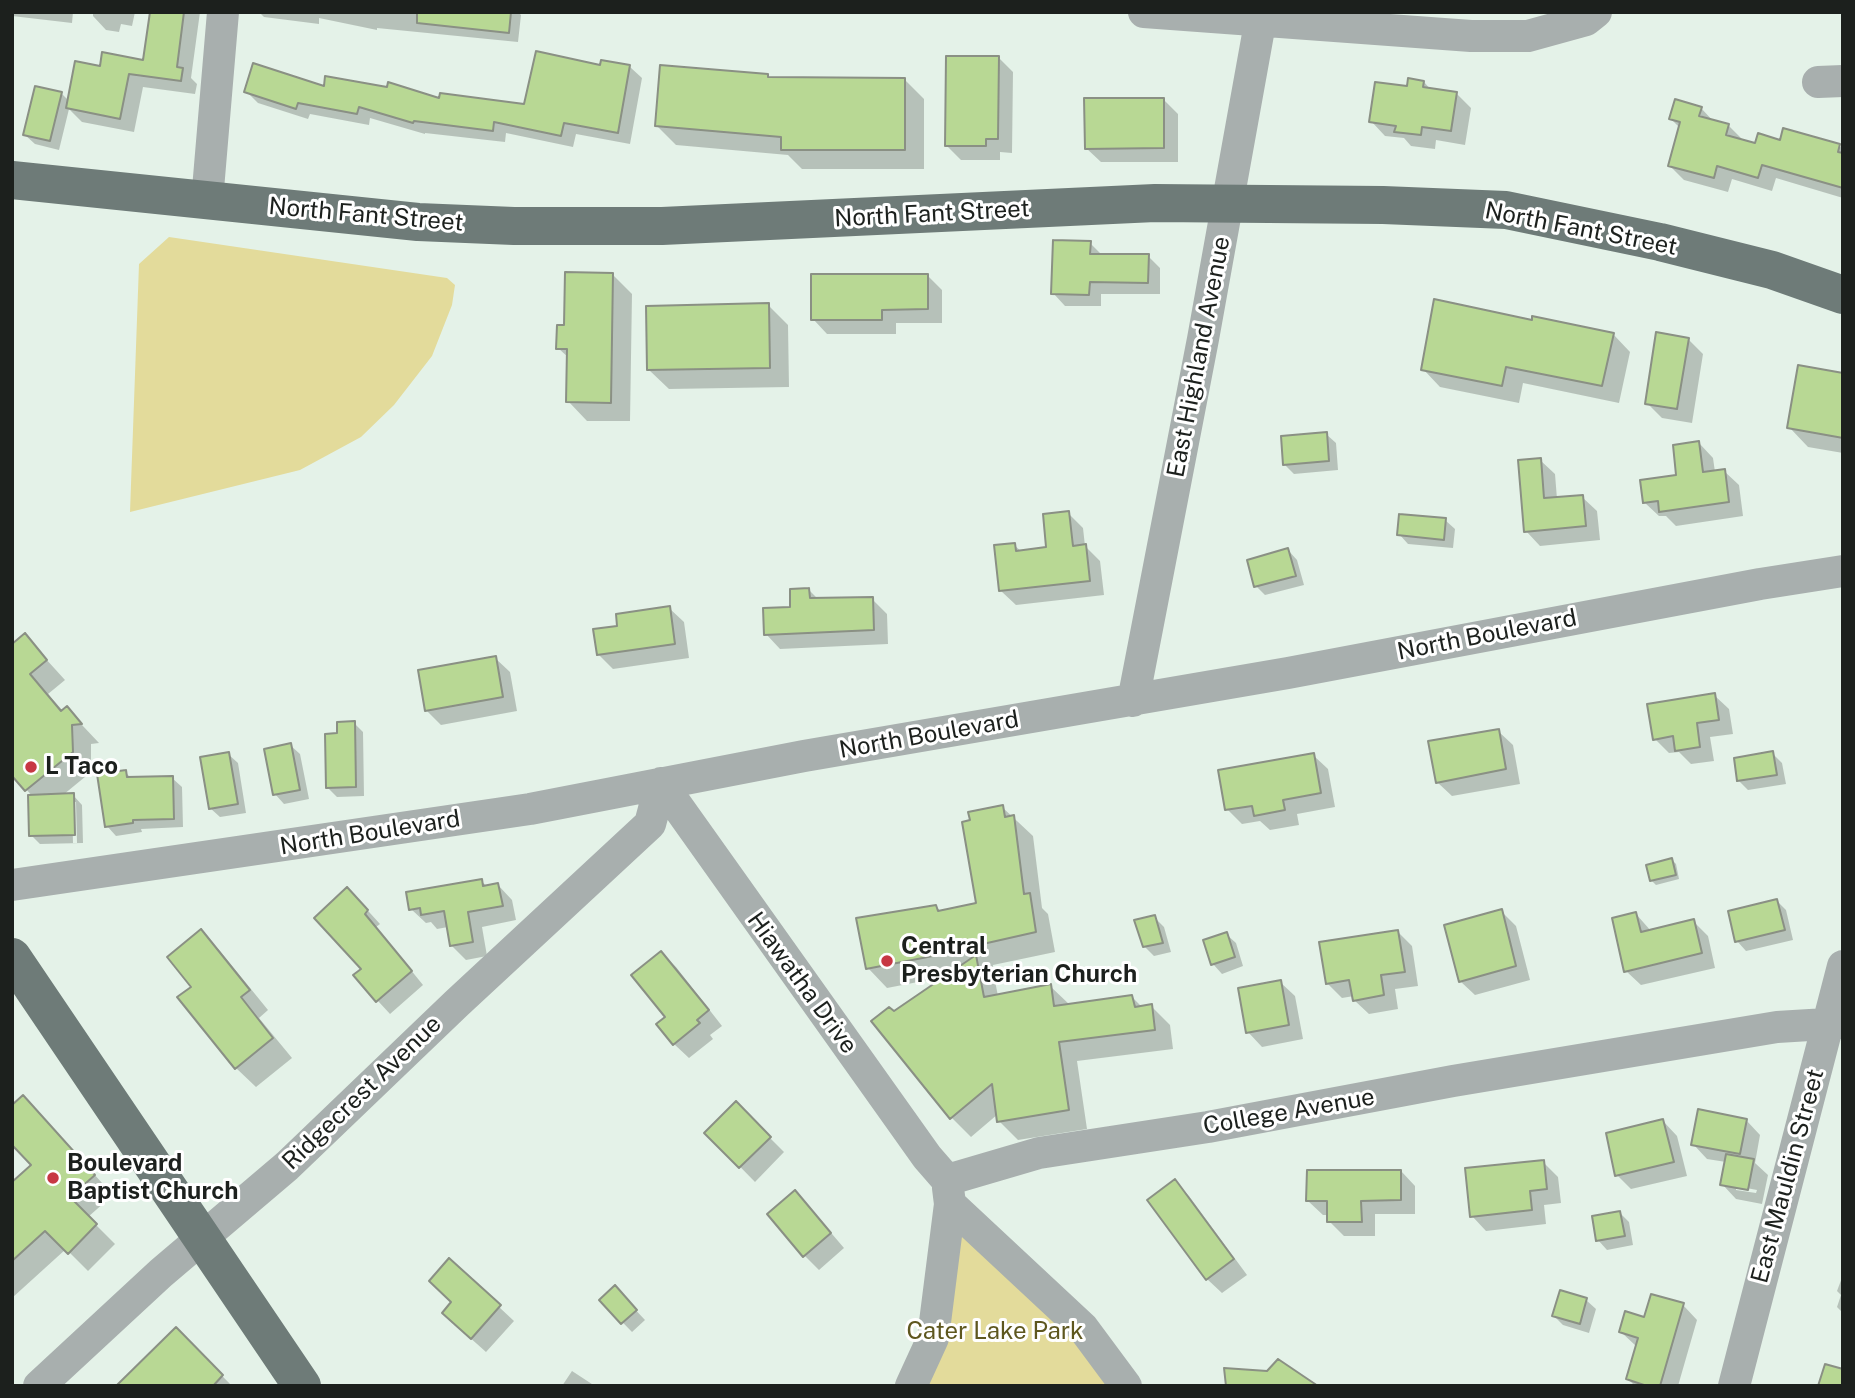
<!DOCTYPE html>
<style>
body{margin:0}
#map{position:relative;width:1855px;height:1398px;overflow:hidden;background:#e4f2e8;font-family:"Public Sans",sans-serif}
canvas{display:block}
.frame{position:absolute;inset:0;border:14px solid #1c201d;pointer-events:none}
</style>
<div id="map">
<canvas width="1855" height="1398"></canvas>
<div class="frame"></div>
</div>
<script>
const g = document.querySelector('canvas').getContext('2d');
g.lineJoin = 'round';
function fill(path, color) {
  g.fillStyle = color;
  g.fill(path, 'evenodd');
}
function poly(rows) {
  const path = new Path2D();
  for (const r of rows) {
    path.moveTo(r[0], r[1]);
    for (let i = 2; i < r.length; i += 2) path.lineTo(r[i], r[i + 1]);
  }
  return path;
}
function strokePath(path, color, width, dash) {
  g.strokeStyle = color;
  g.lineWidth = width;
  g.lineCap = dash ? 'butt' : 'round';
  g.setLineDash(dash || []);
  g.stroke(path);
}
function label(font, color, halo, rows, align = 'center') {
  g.font = font + ' "Public Sans",sans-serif';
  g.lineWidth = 6;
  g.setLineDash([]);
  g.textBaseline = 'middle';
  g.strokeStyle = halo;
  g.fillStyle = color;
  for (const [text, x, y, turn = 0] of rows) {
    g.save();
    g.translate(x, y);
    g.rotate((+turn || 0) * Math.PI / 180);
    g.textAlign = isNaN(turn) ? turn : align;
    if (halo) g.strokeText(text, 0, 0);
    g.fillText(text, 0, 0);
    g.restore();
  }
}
fill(poly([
 [169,237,447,278,455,285,452,305,432,356,394,405,361,437,300,470,130,512,139,264],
 [969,1233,1056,1317,1109,1386,921,1386,954,1240]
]), '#e3db9b');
fill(poly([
 [12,12,73,12,72,23,12,16],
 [93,12,135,12,132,26,121,24,119,32,106,30,93,16],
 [151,12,200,12,191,78,197,84,195,94,143,87,134,132,82,122,69,109,59,150,35,144,25,135,61,93,69,101,101,68,145,62],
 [259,12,518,12,521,15,518,42,377,28,377,30,319,18,319,24,264,17],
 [998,57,1013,72,1012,153,1000,152,1000,160,961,160,946,145],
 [602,67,630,67,642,78,630,144,576,134,573,147,506,133,505,142,425,133,425,134,370,118,369,125,310,114,308,119,258,103,246,91,325,88,441,100,525,106],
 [767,76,770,79,905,80,924,99,924,169,802,169,788,155,676,145,656,125],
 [1424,82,1431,90,1456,93,1471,108,1465,145,1436,140,1435,149,1411,146,1404,138,1385,136,1371,121,1409,88],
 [1163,99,1178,114,1178,162,1101,162,1086,148],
 [1701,108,1714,122,1728,125,1743,140,1756,145,1781,142,1839,146,1843,149,1843,198,1776,178,1772,191,1732,179,1728,192,1684,180,1670,166,1680,128,1671,119],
 [1090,243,1103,256,1148,256,1160,268,1160,294,1101,294,1101,306,1065,306,1053,293],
 [612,274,632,294,630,421,587,421,568,401,569,358,558,348,566,326],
 [927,275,942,290,942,323,896,323,896,334,827,334,813,319],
 [768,305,788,325,789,387,669,389,649,370],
 [1533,322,1613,334,1630,352,1619,403,1523,383,1519,403,1440,387,1423,369],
 [1688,339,1703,354,1692,423,1662,418,1647,403],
 [1843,374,1843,453,1808,447,1789,427],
 [1326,434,1336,443,1338,470,1294,474,1285,465],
 [1699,443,1713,458,1715,472,1724,471,1739,485,1743,516,1676,526,1666,516,1659,516,1644,502,1678,477],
 [1540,460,1555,474,1557,499,1582,497,1597,511,1600,540,1540,546,1526,531],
 [1068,513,1083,528,1085,546,1100,561,1104,595,1016,605,1001,591,1014,545,1022,552,1048,549],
 [1445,520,1455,529,1453,548,1408,544,1399,534],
 [1288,550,1297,560,1304,585,1265,595,1256,586],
 [809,590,819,600,872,599,887,614,888,644,780,649,766,634],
 [669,608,684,622,689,658,613,669,598,654,619,627],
 [25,636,65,680,48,694,63,711,66,708,99,743,91,744,91,772,63,795,73,795,82,805,83,843,40,844,31,835,33,797,12,773],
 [72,802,76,802,77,843,73,843],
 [495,658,510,672,517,711,441,725,426,710],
 [1714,695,1729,709,1733,734,1710,737,1714,761,1691,764,1679,752,1669,753,1655,739],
 [354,723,363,732,364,796,337,797,327,787,339,735],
 [1498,731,1513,745,1520,784,1452,796,1437,782],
 [290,745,300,754,309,799,284,804,275,794],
 [1772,753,1782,763,1786,784,1748,790,1739,781],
 [228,754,238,763,246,813,220,817,210,808],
 [1313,755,1328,769,1335,807,1297,814,1299,825,1270,830,1260,821,1242,824,1227,809],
 [125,772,132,779,172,778,182,787,183,827,141,829,142,832,116,836,107,826],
 [1002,807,1033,836,1042,908,1048,914,1055,952,993,965,993,967,987,968,994,976,998,996,1050,986,1070,1005,1132,997,1142,1007,1151,1006,1170,1025,1173,1049,1077,1061,1087,1129,1018,1140,999,1121,998,1114,971,1137,952,1118,873,1021,894,1014,949,976,887,988,868,968,936,906,941,912,978,904],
 [1672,860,1676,864,1679,879,1656,885,1651,880],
 [481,881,488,887,498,885,512,900,516,920,482,927,487,956,466,960,451,945,448,927,437,929,431,922,426,923,411,909],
 [1777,901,1786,910,1793,940,1746,951,1737,941],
 [360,902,380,924,376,927,423,985,390,1014,355,976,363,969],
 [1501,911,1516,926,1530,980,1475,995,1460,981],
 [1636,914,1651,931,1693,921,1708,936,1715,968,1641,985,1626,971],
 [1154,917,1164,927,1171,952,1154,956,1144,946],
 [201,931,220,951,268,1010,259,1018,292,1058,256,1087,236,1068,180,998,193,987],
 [1397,931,1412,946,1418,986,1395,989,1398,1009,1369,1014,1354,1000,1354,996,1342,998,1327,983],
 [1226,934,1236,943,1243,966,1222,974,1213,964],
 [661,953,676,967,722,1026,710,1035,713,1039,689,1058,674,1044,667,1017],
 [1280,982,1295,996,1303,1039,1262,1047,1248,1032],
 [736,1104,784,1152,755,1182,707,1133],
 [42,1117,113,1195,88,1217,115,1244,88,1271,66,1249,12,1298,12,1184,33,1165],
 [1746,1120,1760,1135,1755,1163,1768,1175,1762,1204,1736,1199,1722,1184,1726,1162,1707,1159,1693,1144],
 [1736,1186,1757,1190,1756,1193,1736,1190],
 [1663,1121,1677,1136,1687,1176,1631,1189,1617,1175],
 [1543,1162,1558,1177,1561,1203,1544,1205,1546,1224,1486,1231,1472,1216],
 [1401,1171,1415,1186,1415,1214,1375,1214,1375,1236,1344,1236,1329,1221,1329,1215,1323,1215,1308,1201],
 [1175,1182,1189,1196,1247,1275,1222,1293,1207,1279],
 [809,1207,844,1248,819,1270,804,1255],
 [1620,1213,1629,1222,1633,1245,1607,1250,1598,1240],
 [1843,1275,1843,1313,1837,1307,1841,1295,1837,1291],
 [615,1288,645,1320,632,1332,601,1300],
 [1586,1300,1596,1309,1589,1333,1563,1325,1554,1316],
 [453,1302,499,1307,514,1321,486,1352,458,1327],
 [1683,1305,1697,1320,1678,1386,1635,1386,1628,1379,1636,1346,1621,1332,1645,1319],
 [176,1329,232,1386,118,1386],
 [572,1371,595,1386,562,1386]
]), '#0003');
const building = poly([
 [150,12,184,12,177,67,183,68,181,81,129,74,120,119,66,108,75,61,100,66,102,52,143,60,150,12],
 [417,12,511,12,509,33,417,23,417,12],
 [536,51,600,65,601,60,630,65,618,133,564,123,561,136,494,122,493,131,414,121,413,123,359,107,357,114,298,103,296,109,244,92,253,63,324,86,325,76,387,87,388,82,439,98,440,93,524,104,536,51],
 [946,56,999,56,998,139,986,139,986,146,945,146,946,56],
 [660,65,768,74,768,77,905,78,905,150,781,150,781,137,655,126,660,65],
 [1408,78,1424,81,1423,87,1457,92,1451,131,1422,127,1421,135,1394,132,1396,126,1369,122,1375,82,1407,86,1408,78],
 [35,86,62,92,50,141,23,135,35,86],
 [1084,98,1164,98,1164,148,1085,149,1084,98],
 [1675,99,1702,107,1699,116,1729,124,1726,135,1755,143,1758,133,1780,140,1783,128,1840,144,1838,152,1843,153,1843,188,1762,165,1758,178,1717,166,1714,178,1668,166,1680,122,1669,119,1675,99],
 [1053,240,1091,241,1090,254,1149,254,1148,283,1090,282,1089,295,1051,294,1053,240],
 [565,272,613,273,611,403,566,402,567,349,556,349,557,325,564,325,565,272],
 [811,274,928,274,928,309,882,310,882,320,811,320,811,274],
 [1434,299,1532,320,1532,316,1614,333,1602,386,1506,367,1502,386,1421,370,1434,299],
 [769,303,770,368,647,370,646,306,769,303],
 [1656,332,1689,338,1677,409,1645,404,1656,332],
 [1798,365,1843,373,1843,438,1787,428,1798,365],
 [1327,432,1329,461,1283,465,1281,436,1327,432],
 [1699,441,1703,472,1725,469,1729,502,1659,512,1658,501,1643,503,1640,480,1676,475,1673,445,1699,441],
 [1541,458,1544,498,1583,495,1586,526,1524,532,1518,460,1541,458],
 [1069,511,1073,546,1086,544,1090,581,999,591,994,545,1015,543,1016,551,1046,547,1043,514,1069,511],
 [1399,514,1446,518,1444,540,1397,535,1399,514],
 [1288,548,1296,576,1254,587,1247,560,1288,548],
 [809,588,810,598,873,597,874,630,764,635,763,608,790,607,790,589,809,588],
 [670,606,675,644,597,655,593,629,617,626,616,614,670,606],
 [25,633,47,660,30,674,61,711,67,706,82,724,72,725,73,752,25,791,12,776,12,644,25,633],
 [496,656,503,697,425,711,418,670,496,656],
 [1715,693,1719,720,1697,723,1700,747,1675,751,1673,736,1653,740,1647,704,1715,693],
 [355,721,356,787,326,788,325,734,337,733,337,722,355,721],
 [1499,729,1506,769,1436,783,1428,741,1499,729],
 [291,743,300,790,273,795,264,749,291,743],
 [1773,751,1777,775,1737,781,1734,758,1773,751],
 [229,752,238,804,209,809,200,757,229,752],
 [1314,753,1321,793,1283,800,1285,810,1254,816,1252,806,1225,810,1218,770,1314,753],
 [126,770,127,777,173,776,174,819,133,820,133,823,105,827,97,774,126,770],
 [74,793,75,835,29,836,28,795,74,793],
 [1003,805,1005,817,1014,815,1024,894,1030,893,1036,932,974,946,974,948,866,969,856,918,936,905,938,911,976,903,962,822,970,820,968,812,1003,805],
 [1672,858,1676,875,1650,881,1646,865,1672,858],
 [482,879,483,886,498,883,503,906,468,912,473,942,450,946,444,911,421,915,420,908,409,910,406,892,482,879],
 [347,887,368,910,365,914,412,971,376,1002,353,975,361,969,314,918,347,887],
 [1777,899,1785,930,1735,942,1728,911,1777,899],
 [1502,909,1516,966,1459,982,1444,925,1502,909],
 [1636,912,1641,932,1694,919,1702,953,1624,972,1612,918,1636,912],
 [1155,915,1163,943,1143,947,1134,920,1155,915],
 [201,929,250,990,241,997,273,1038,235,1069,177,997,191,987,167,957,201,929],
 [1398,930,1405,972,1381,975,1384,995,1353,1001,1349,980,1326,984,1319,942,1398,930],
 [1227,932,1235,957,1211,965,1203,940,1227,932],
 [661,951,709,1010,697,1020,700,1023,673,1045,656,1024,665,1017,631,975,661,951],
 [976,955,984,997,1051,984,1054,1006,1132,995,1135,1007,1152,1004,1155,1030,1059,1042,1069,1110,997,1122,992,1084,950,1119,871,1021,889,1007,894,1011,976,955],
 [1281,980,1289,1025,1246,1033,1238,988,1281,980],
 [23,1095,95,1175,70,1197,97,1224,68,1254,45,1231,12,1261,12,1182,31,1165,12,1145,12,1105,23,1095],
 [736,1101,771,1137,739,1168,704,1133,736,1101],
 [1698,1109,1747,1119,1740,1154,1691,1145,1698,1109],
 [1663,1119,1674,1162,1615,1176,1606,1133,1663,1119],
 [1726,1154,1754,1159,1748,1190,1720,1185,1726,1154],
 [1544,1160,1547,1189,1530,1191,1532,1210,1470,1217,1465,1168,1544,1160],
 [1307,1170,1401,1170,1401,1200,1361,1201,1362,1222,1327,1222,1327,1201,1306,1201,1307,1170],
 [1175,1179,1234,1259,1206,1280,1147,1200,1175,1179],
 [795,1190,831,1233,803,1257,767,1214,795,1190],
 [1620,1211,1625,1236,1596,1241,1592,1216,1620,1211],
 [449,1258,501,1305,471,1339,442,1313,451,1302,429,1281,449,1258],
 [615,1285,637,1310,621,1324,599,1300,615,1285],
 [1560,1290,1587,1298,1580,1324,1552,1316,1560,1290],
 [1651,1294,1684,1303,1660,1386,1647,1386,1626,1379,1638,1338,1619,1332,1625,1311,1644,1317,1651,1294],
 [176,1327,223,1375,213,1386,116,1386,176,1327],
 [1278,1359,1318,1386,1226,1386,1224,1368,1267,1371,1278,1359],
 [1825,1364,1843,1369,1843,1386,1818,1386,1825,1364]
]);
fill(building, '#b8d894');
strokePath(building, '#8a9084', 2);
strokePath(poly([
 [1144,12,1471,36,1528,36,1586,20,1596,12],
 [1818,82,1843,81],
 [207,201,223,12],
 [1133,701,1203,339,1262,12],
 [661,783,927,1157,947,1180],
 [12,885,530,809,804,756,1288,673,1760,584,1843,571],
 [947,1180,1039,1153,1208,1127,1453,1081,1777,1027,1843,1023],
 [950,1204,1083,1328,1126,1386],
 [39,1386,161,1273,287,1166,456,1004,650,824,661,783],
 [911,1386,933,1338,950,1204,948,1188],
 [1734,1386,1843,966]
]), '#a8afae', 32);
strokePath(poly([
 [12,180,418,222,514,226,662,226,1155,203,1383,205,1506,210,1660,242,1772,270,1843,295],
 [12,957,302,1386]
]), '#6e7b78', 38);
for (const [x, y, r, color] of [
 [31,767,7,"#c73743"],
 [887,961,7,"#c73743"],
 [53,1178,7,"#c73743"]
]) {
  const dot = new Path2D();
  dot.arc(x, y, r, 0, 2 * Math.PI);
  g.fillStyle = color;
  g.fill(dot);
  strokePath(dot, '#fff', 2.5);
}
label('24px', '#1c201d', '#fff', [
 ["North Fant Street",932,214,-3],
 ["North Fant Street",366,215,5],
 ["North Fant Street",1581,229,11],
 ["East Highland Avenue",1199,357,-79],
 ["North Boulevard",1487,635,-11],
 ["North Boulevard",929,735,-10],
 ["North Boulevard",370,833,-9],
 ["Hiawatha Drive",802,983,54],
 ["Ridgecrest Avenue",362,1093,-44],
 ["College Avenue",1289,1112,-10],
 ["East Mauldin Street",1788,1176,-75]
]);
label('bold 24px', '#1c201d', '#fff', [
 ["L Taco",45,767],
 ["Central",901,947],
 ["Presbyterian Church",901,975],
 ["Boulevard",67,1164],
 ["Baptist Church",67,1192]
], 'left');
label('24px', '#5e571f', '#fff', [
 ["Cater Lake Park",995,1332]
]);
</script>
